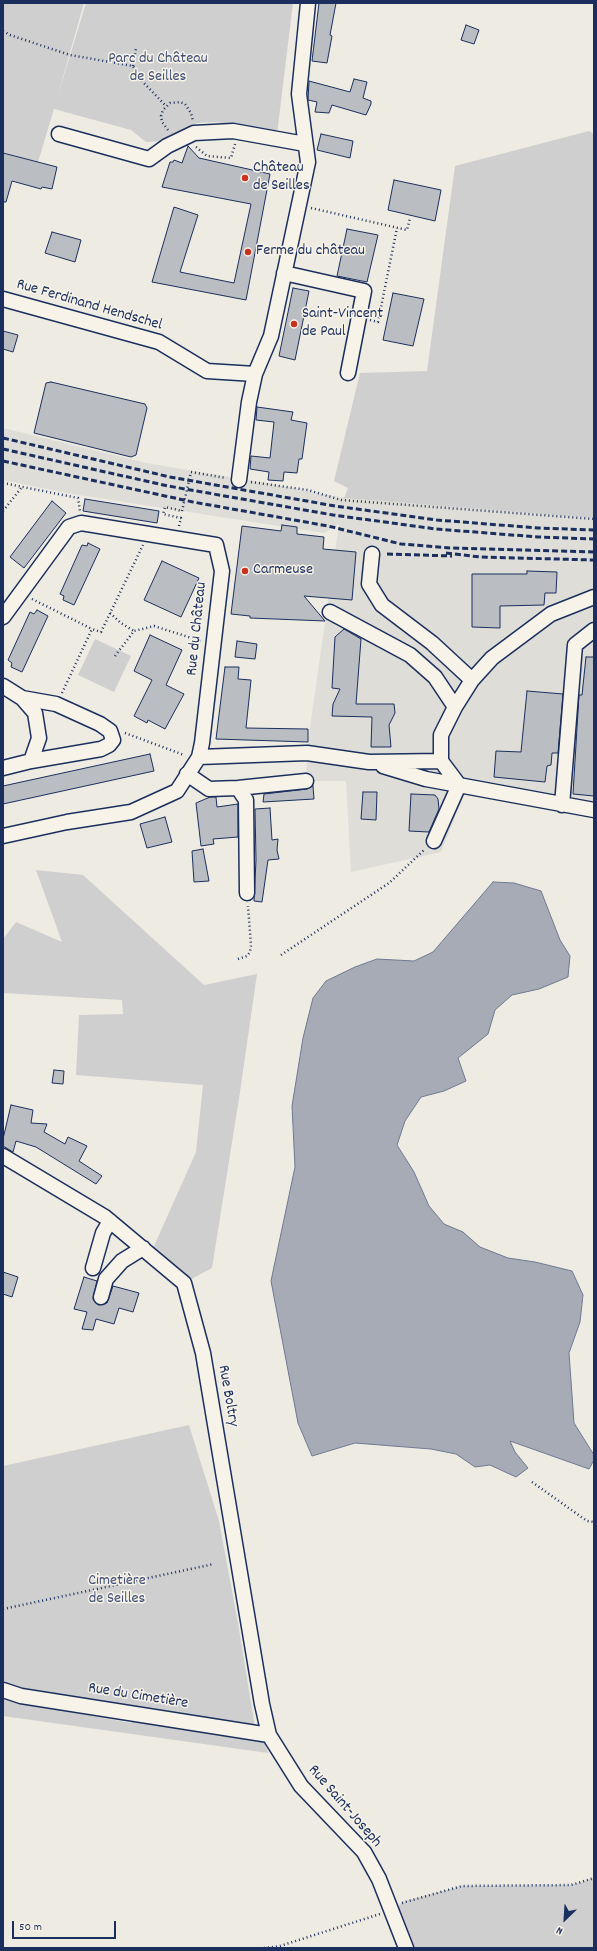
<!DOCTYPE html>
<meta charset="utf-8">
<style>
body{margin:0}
#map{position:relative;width:597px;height:1951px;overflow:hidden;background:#eeebe2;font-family:Dekko,sans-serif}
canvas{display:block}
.frame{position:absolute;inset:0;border:4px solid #1b2f5e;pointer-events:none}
.north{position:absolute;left:545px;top:1899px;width:40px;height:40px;-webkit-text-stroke:3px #f7f3e8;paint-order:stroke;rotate:205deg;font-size:11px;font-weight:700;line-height:16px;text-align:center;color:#1b2f5e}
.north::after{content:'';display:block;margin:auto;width:14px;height:18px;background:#1b2f5e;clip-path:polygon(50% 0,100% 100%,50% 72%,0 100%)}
.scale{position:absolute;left:12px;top:1921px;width:104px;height:18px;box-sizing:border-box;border:2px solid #1b2f5e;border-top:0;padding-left:5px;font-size:12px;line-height:14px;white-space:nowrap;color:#1b2f5e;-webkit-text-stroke:3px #f7f3e8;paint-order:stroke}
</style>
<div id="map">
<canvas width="597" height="1951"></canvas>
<div class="frame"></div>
<div class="north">N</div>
<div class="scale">50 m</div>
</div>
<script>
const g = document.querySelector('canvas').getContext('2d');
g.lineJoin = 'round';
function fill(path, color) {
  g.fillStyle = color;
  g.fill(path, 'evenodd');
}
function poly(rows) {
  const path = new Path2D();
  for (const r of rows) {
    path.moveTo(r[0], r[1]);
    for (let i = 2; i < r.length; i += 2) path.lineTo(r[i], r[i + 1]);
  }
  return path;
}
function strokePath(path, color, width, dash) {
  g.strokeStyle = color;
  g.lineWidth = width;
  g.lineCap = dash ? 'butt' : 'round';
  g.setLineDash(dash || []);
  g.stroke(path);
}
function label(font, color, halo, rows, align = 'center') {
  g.font = font + ' Dekko,sans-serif';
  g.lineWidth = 3;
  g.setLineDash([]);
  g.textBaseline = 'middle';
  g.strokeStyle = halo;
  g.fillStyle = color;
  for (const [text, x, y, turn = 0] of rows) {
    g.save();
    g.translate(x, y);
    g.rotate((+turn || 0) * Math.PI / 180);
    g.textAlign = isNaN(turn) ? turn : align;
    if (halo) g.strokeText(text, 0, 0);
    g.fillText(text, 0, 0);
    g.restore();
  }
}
fill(poly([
 [3,428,146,463,267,483,344,498,594,518,594,818,464,795,441,852,351,872,346,781,306,781,308,742,339,524,324,533,66,493,3,480]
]), '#deddd8');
fill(poly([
 [3,3,84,3,57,98,86,3,293,3,277,134,232,124,214,122,197,123,164,141,146,142,131,130,54,109,38,162,3,153],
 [589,131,594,134,594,518,344,498,348,488,334,481,360,373,427,371,455,166],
 [95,639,131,656,114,692,78,675],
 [36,870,83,875,204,985,257,974,240,1092,212,1268,184,1283,150,1255,196,1152,203,1085,76,1075,79,1015,123,1014,122,1000,3,993,3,939,16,922,62,942],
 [189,1425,219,1521,238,1623,255,1727,10,1689,3,1683,3,1466],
 [3,1698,21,1703,131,1723,132,1718,263,1738,268,1753,3,1716],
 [594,1878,594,1948,406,1948,392,1910,405,1901,462,1886,571,1885]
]), '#cfcfcf');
const water = poly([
 [493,882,514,883,541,891,560,940,570,956,568,977,539,989,512,995,495,1010,488,1034,458,1058,466,1081,444,1091,421,1097,405,1121,397,1145,414,1172,429,1206,444,1224,463,1232,480,1247,508,1258,535,1262,572,1271,583,1295,580,1322,569,1353,574,1423,594,1455,594,1460,589,1469,510,1441,515,1452,528,1468,516,1477,490,1465,475,1467,456,1454,431,1449,355,1443,312,1456,298,1423,271,1281,295,1167,292,1106,303,1038,313,998,326,981,355,967,377,959,414,961,433,952,493,882]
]);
fill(water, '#a6abb5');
strokePath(water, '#6e7992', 1);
const building = poly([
 [319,3,336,3,330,35,332,36,327,63,312,61,319,3],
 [466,25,479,30,474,44,461,40,466,25],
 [354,79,367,82,363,98,371,101,371,104,366,115,332,105,329,113,315,112,317,102,308,100,309,81,350,92,354,79],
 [321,134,353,141,350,158,317,150,321,134],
 [188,146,199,158,270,174,246,300,152,282,174,207,198,215,180,272,234,283,251,204,162,187,170,162,173,162,174,160,182,163,188,146],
 [3,153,57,167,52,189,42,187,41,189,12,181,6,202,3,202,3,153],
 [394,180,441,190,435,221,388,210,394,180],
 [347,229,378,235,367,282,337,276,347,229],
 [52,232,81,240,75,262,45,253,52,232],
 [293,288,309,291,295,360,279,356,293,288],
 [393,293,424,299,413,346,383,340,393,293],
 [3,331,18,335,13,352,3,349,3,331],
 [51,382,145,404,147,408,136,455,131,457,34,433,46,383,51,382],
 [257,407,293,412,291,420,307,423,302,459,299,459,297,473,284,472,283,481,268,480,269,472,250,469,251,456,270,458,274,422,256,420,257,407],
 [85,499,159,511,157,523,83,511,85,499],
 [52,501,66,513,24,568,10,557,52,501],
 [282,525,297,527,297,534,324,537,323,549,356,552,352,600,304,596,325,621,250,618,250,616,231,614,242,526,281,531,282,525],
 [88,543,100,549,74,605,63,600,64,596,60,594,82,545,87,546,88,543],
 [162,561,199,578,181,617,144,600,162,561],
 [527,571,557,572,556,593,545,593,544,605,500,606,500,628,472,627,472,574,527,574,527,571],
 [37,610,48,616,22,672,11,667,12,663,8,660,30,612,34,614,37,610],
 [344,629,361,639,356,704,394,704,395,713,389,725,391,747,371,747,372,717,332,716,333,704,340,689,332,688,335,637,344,629],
 [150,635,182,650,166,685,184,694,165,729,148,720,147,723,134,716,152,680,134,671,150,635],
 [237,641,257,644,255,659,235,657,237,641],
 [586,657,594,657,594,796,573,794,579,695,582,695,586,657],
 [225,667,239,667,238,679,251,680,246,728,308,729,308,742,216,739,225,667],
 [527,691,563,694,558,753,552,753,551,765,547,766,545,782,494,777,496,751,521,752,527,691],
 [150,754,154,771,3,804,3,786,150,754],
 [313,786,314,799,263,802,264,794,307,789,313,786],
 [363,792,377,792,376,820,361,819,363,792],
 [411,794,435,795,438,799,439,809,429,832,409,831,411,794],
 [210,797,216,797,217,807,238,804,238,837,213,839,214,844,201,846,196,803,210,797],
 [270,808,272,840,278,839,277,850,279,859,268,860,262,902,254,901,256,860,255,809,270,808],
 [165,817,172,842,147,848,140,824,165,817],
 [203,849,209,881,194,882,192,851,203,849],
 [54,1070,64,1071,63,1084,52,1083,54,1070],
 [11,1105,33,1110,31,1123,47,1124,44,1132,65,1144,68,1137,87,1146,79,1161,102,1176,96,1184,36,1147,16,1141,13,1152,3,1146,3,1139,11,1105],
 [3,1272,18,1277,12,1297,3,1294,3,1272],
 [84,1277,97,1281,93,1299,98,1305,107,1303,113,1286,139,1293,133,1312,119,1308,114,1324,96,1319,93,1330,82,1329,87,1312,74,1309,84,1277]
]);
fill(building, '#babdc2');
strokePath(building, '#1b2f5e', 1);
const minor = poly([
 [59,134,149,159,167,146,194,133,233,131,305,144],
 [284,273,364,291,348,373],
 [3,299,159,342,207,371,255,374],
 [239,480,249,402,255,374,271,336,308,162,299,94,308,3],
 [372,554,369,584,382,605,432,643,472,680],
 [330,612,410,655,435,677,455,707],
 [3,617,69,527,81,523,216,545,222,571,202,743,199,757,177,791,131,812,67,822,3,836],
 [3,686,22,698,35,713,39,738,31,761,3,768],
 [22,698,56,704,100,724,110,731,113,740,109,745,101,749,31,761],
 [199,757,307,753,369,762,441,761],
 [383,766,426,779,594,810],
 [187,774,209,789,238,788,306,781],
 [238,788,246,800,247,893],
 [562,805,575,645,594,630],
 [434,841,459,785,441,761,441,735,455,707,472,680,492,658,551,614,594,597],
 [3,1156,105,1217,184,1283,203,1353,262,1704,269,1735,301,1786,364,1852,379,1879,406,1948],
 [93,1268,103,1233,110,1221],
 [101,1297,106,1279,122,1261,143,1248],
 [3,1690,21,1696,269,1735]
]);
strokePath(minor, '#1b2f5e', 17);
strokePath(poly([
 [3,31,10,35,70,55,133,66,142,81,166,106],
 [133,66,136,48],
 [168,130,162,122,161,116,163,110,170,103,180,102,185,104,191,113,193,121],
 [196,147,207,156,231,158,235,144],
 [311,208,407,230,410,218],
 [370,320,378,322,397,228],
 [191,472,226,478],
 [251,482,308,490,341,500,594,519],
 [3,483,78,498,80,511],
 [3,511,22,487],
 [179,526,181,518,163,514,165,507,182,511],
 [32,599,92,629],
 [110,613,121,623,134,631],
 [115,656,134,631,154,626,201,641],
 [62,693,92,629,101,632,143,545],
 [125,733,184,755],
 [281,955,389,883,424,850],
 [238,959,247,956,250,952,251,945,248,906],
 [532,1482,587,1521,594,1522],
 [3,1609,214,1564],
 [402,1903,462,1886,571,1885,594,1878],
 [264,1948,280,1946,380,1914]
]), '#1b2f5e', 2.5, [1, 3]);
strokePath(minor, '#f7f3e8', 14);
strokePath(poly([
 [3,438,170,477,335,506,437,520,538,528,594,530],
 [3,449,168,486,333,515,436,529,538,537,594,539],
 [3,461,193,502,328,526,401,544,450,548,594,552],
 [446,553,480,557,594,560],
 [387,554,452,556]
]), '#1b2f5e', 3, [6, 3]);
strokePath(poly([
 [182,511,191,472]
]), '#1b2f5e', 2.5, [1, 3]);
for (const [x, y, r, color] of [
 [245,178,4,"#c8321e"],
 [248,252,4,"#c8321e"],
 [294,324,4,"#c8321e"],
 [245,571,4,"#c8321e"]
]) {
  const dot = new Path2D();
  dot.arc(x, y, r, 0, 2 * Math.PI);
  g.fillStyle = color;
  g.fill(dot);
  strokePath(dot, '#f7f3e8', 1.5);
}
label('16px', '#3f4f75', '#f7f3e8', [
 ["Parc du Château",158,60],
 ["de Seilles",158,78],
 ["Cimetière",117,1582],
 ["de Seilles",117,1600]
]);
label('16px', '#1b2f5e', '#f7f3e8', [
 ["Château",253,169],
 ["de Seilles",253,187],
 ["Ferme du château",256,252],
 ["Saint-Vincent",302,315],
 ["de Paul",302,333],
 ["Carmeuse",253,571]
], 'left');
label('16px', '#1b2f5e', '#f7f3e8', [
 ["Rue Ferdinand Hendschel",89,306,16],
 ["Rue du Château",198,629,-84],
 ["Rue Boltry",227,1396,80],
 ["Rue du Cimetière",138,1697,9],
 ["Rue Saint-Joseph",344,1807,49]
]);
</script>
